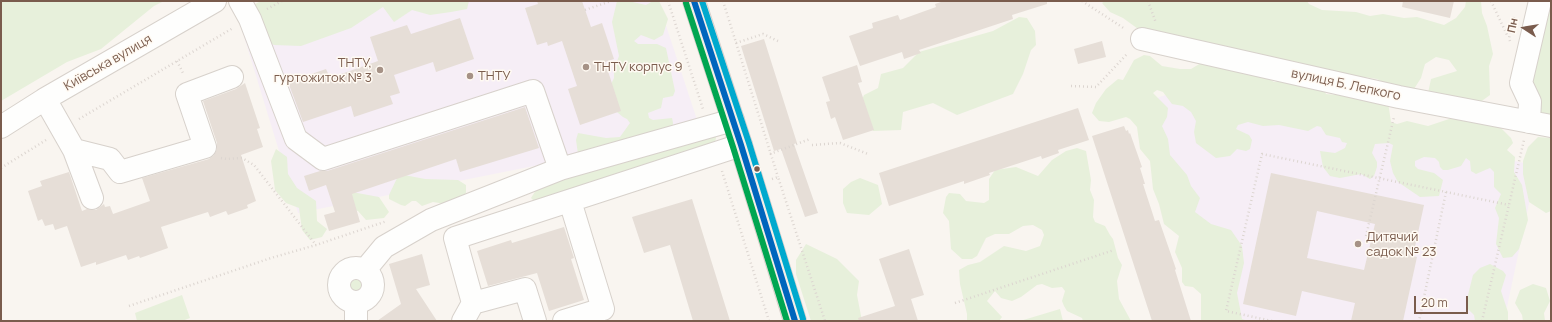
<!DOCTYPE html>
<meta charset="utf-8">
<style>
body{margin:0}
#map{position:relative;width:1552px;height:322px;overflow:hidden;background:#f9f5f0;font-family:Manrope,sans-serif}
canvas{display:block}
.frame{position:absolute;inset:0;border:2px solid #7a5c4d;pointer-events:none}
.north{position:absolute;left:1504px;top:8px;width:40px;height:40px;-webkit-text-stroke:3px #fffaf3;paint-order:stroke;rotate:282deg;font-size:11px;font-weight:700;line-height:16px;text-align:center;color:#7a5c4d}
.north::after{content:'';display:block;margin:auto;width:14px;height:18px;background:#7a5c4d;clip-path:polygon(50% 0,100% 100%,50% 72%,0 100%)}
.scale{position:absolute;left:1414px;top:296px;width:54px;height:18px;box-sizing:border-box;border:2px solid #7a5c4d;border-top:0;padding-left:5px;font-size:12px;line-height:14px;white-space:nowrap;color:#7a5c4d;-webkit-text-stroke:3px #fffaf3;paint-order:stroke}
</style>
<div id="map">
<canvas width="1552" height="322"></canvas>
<div class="frame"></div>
<div class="north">Пн</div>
<div class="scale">20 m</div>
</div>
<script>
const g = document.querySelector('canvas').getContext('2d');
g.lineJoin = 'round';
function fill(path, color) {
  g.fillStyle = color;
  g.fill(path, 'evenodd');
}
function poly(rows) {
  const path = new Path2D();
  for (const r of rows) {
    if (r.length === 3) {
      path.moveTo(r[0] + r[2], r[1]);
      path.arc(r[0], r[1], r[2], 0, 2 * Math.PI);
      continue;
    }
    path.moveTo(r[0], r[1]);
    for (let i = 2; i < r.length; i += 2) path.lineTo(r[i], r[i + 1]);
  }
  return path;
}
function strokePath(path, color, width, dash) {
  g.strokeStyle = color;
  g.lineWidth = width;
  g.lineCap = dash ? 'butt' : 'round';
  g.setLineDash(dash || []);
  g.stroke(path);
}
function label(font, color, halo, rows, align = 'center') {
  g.font = font + ' Manrope,sans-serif';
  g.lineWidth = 3;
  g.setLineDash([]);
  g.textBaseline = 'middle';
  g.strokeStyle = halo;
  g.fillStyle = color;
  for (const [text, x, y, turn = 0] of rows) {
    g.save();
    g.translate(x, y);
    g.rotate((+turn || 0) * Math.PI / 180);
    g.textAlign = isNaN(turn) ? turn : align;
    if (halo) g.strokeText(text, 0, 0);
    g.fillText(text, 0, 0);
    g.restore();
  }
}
fill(poly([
 [294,1,658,1,698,123,539,165,298,213,242,30],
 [1189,87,1537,166,1504,321,1222,321,1148,101]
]), '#f6eef6');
fill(poly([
 [1,1,164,1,154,6,101,49,67,62,1,101],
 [261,1,469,1,467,9,451,12,430,15,412,10,394,22,383,7,351,28,301,46,274,45,254,32,255,4],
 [617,1,628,1,646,5,653,1,659,1,668,19,663,35,654,40,641,35,634,41,638,44,657,44,666,48,675,91,673,96,663,98,661,108,648,113,649,118,653,120,672,118,673,123,672,132,578,154,576,140,578,133,606,138,620,137,630,123,627,119,623,117,612,108,608,90,614,78,614,69,619,56,612,22],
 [1105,1,1307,1,1309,4,1322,10,1356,12,1370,16,1383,14,1404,18,1417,17,1444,25,1456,18,1465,7,1466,1,1481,1,1482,13,1487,26,1493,54,1489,66,1490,95,1479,103,1428,93,1431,79,1457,71,1449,60,1436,57,1425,64,1421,78,1414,89,1390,86,1377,79,1364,77,1350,80,1145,34,1123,18,1110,12,1102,3],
 [1538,1,1551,1,1551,123,1537,112,1518,49],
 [1019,17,1027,18,1035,31,1036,45,1031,50,1023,74,1013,94,957,115,933,103,903,112,901,130,873,131,861,102,864,95,878,88,881,74,903,68,919,52,993,31],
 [1144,55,1150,56,1162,66,1180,69,1191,69,1201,63,1256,71,1274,82,1308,78,1318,80,1326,94,1348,96,1388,102,1391,122,1397,124,1407,121,1428,126,1464,114,1500,127,1511,138,1513,143,1507,150,1515,157,1514,172,1522,185,1528,220,1519,249,1512,257,1503,258,1496,244,1499,218,1495,208,1501,194,1494,187,1494,172,1490,168,1476,174,1471,171,1470,161,1466,158,1461,166,1448,170,1443,170,1440,167,1439,162,1435,158,1424,157,1415,161,1415,166,1418,169,1434,173,1443,180,1439,196,1420,197,1398,182,1393,173,1390,161,1393,145,1389,143,1375,144,1372,153,1377,162,1377,167,1374,176,1370,179,1361,174,1340,178,1330,176,1323,167,1320,151,1335,153,1345,148,1347,143,1342,142,1340,138,1326,135,1321,127,1317,126,1308,131,1279,125,1263,126,1248,122,1238,125,1236,129,1249,135,1252,140,1250,149,1246,151,1237,149,1230,156,1216,158,1196,143,1194,132,1196,121,1191,112,1183,106,1172,104,1163,92,1157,90,1153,93,1168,108,1167,117,1162,126,1168,139,1170,155,1187,175,1191,186,1200,198,1195,212,1211,224,1231,230,1242,246,1244,263,1237,293,1242,319,1248,321,1201,321,1201,294,1193,287,1185,286,1182,282,1182,268,1175,252,1179,236,1164,224,1159,204,1153,189,1150,161,1140,149,1137,127,1130,119,1126,117,1109,122,1099,121,1092,113,1096,103,1106,89,1118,79,1123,80,1134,60],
 [716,134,716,138,715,142,535,202,531,198,538,187,560,176],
 [1538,137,1551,138,1551,211,1546,213,1529,202,1523,174,1523,161,1528,147],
 [1077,148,1086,151,1091,180,1090,190,1094,200,1093,217,1095,222,1105,226,1110,235,1113,239,1118,258,1122,265,1117,281,1119,299,1131,321,1083,321,1082,318,1067,311,1064,306,1062,301,1065,291,1062,287,1052,288,1042,284,1037,285,1021,297,1012,301,1001,298,995,291,987,301,1002,317,999,321,967,321,967,314,960,284,959,270,968,265,980,262,1004,246,1026,251,1040,246,1044,235,1042,230,1033,225,1023,226,1009,234,995,234,986,238,977,256,972,259,962,259,951,249,949,221,943,213,946,197,949,193,960,194,966,201,984,203,989,200,989,179,995,170,1016,167,1038,176,1052,160,1066,151],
 [276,149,287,157,288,174,297,188,316,201,317,221,327,229,322,237,310,240,302,230,299,208,286,203,275,190,271,161],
 [399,174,425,179,458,180,466,185,466,193,461,199,445,204,433,202,422,206,416,201,412,201,405,206,401,205,389,199,389,195],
 [860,178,878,185,882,204,869,215,847,213,843,203,843,189,851,182],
 [352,192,379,197,389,212,384,218,366,220,358,211,346,208],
 [806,244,837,259,859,281,857,295,862,321,811,321,796,274,796,260],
 [1490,264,1503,271,1506,275,1501,291,1508,312,1508,321,1475,321,1474,315,1467,308,1466,303,1473,275,1480,268],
 [356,285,9],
 [1533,284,1546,288,1550,301,1544,313,1545,321,1523,321,1522,315,1515,303,1520,290],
 [182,295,190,318,182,321,137,321,135,313],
 [1060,309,1063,321,1020,321]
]), '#e7f0db');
fill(poly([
 [537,1,582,1,591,27,602,23,614,59,605,62,621,111,580,125,568,89,577,86,562,41,548,46,547,42,537,45,525,8,538,4],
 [944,1,1047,1,1047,4,1012,15,1013,19,919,50,921,53,904,59,902,52,860,66,849,36,873,28,872,23,898,15,900,20,936,7,935,4],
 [1403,1,1454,1,1450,18,1402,7],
 [460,18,474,59,436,72,433,62,394,75,400,93,390,96,393,104,354,117,351,106,303,122,288,82,326,69,330,78,378,61,370,37,407,25,411,34],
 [764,39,797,143,794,144,818,213,805,217,781,149,774,151,741,46],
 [1102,41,1106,57,1078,64,1074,49],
 [857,65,862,82,858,83,874,130,843,140,835,117,831,119,826,102,830,101,822,77],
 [245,83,260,128,257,129,263,147,241,155,256,201,247,205,248,208,228,215,226,211,210,217,208,212,161,227,168,248,140,258,139,256,128,260,126,255,96,265,96,262,81,267,67,226,55,230,53,224,45,226,42,219,38,221,28,191,42,186,40,181,69,172,82,211,87,209,96,210,104,204,105,207,110,206,113,214,150,201,142,178,209,159,214,155,217,149,217,143,203,101,236,89],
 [525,107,539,148,460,172,456,159,352,194,360,222,329,231,324,215,335,212,326,185,309,191,304,176,320,171,327,171],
 [1078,108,1089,140,1058,150,1059,153,1042,159,1041,156,989,173,990,175,964,184,964,181,889,206,879,173],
 [1124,126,1126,131,1128,130,1129,134,1130,133,1142,167,1140,168,1145,184,1143,184,1155,221,1159,220,1176,269,1175,270,1191,321,1152,321,1092,136],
 [1271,173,1424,205,1413,256,1417,257,1403,321,1351,321,1355,303,1302,291,1296,316,1243,304],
 [1317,211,1375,224,1364,270,1307,258],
 [692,199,730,321,693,321,670,245,644,253,632,217],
 [564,227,574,258,571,259,584,300,549,311,537,273,488,286,477,251,511,240,512,243],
 [909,249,924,295,911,299,918,321,859,321,858,318,895,306,879,259],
 [422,254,430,285,416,289,437,321,377,321,401,304,389,264]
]), '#e6ded7');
const minor = poly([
 [240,1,250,19,296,139,323,159,533,91,560,169],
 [1142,39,1399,97,1551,126],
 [45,99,74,150,92,198],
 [1529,122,1530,102,1521,83,1540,1],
 [1,127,45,99,215,1],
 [74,150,110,159,120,172,205,147,187,94,232,77],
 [356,285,17],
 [365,270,384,247,431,220,560,169,733,120],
 [473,303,525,289,535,321],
 [356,321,356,302],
 [463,321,473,303,455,238,741,145],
 [564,321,603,309,570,201]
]);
const major = poly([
 [694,1,741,145,795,321]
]);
strokePath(minor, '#d7d1cb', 24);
strokePath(major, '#dad1cc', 24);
strokePath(poly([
 [668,1,703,109],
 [723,1,778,177],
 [1082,1,1125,29],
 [1148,1,1156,23],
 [1491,1,1508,37],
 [267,9,282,1],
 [585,10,611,1],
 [1510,41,1509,38,1514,17],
 [736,43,763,34,778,41],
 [177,61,184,75],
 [1071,86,1096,87,1128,53],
 [79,119,233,28],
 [812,145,840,143,868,154],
 [770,154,810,139],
 [221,158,227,159,242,158,254,165,316,245],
 [1,168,46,140],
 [722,171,769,321],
 [772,179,778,177,825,321],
 [1446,192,1509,205],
 [1366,236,1394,117],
 [955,303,1114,250],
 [129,306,271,258,316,245,387,221],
 [1272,321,1226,311,1262,154,1446,192,1419,321],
 [1482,321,1524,140]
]), '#dcd5d0', 2.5, [1, 3]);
strokePath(minor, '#fefefd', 22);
strokePath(major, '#f3eee8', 22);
strokePath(poly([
 [694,1,741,145,795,321]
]), '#0065bd', 6);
strokePath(poly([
 [686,3,733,147,787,321]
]), '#00a651', 6);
strokePath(poly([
 [702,1,749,143,803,319]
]), '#00a9ce', 6);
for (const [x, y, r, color] of [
 [586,67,4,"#a69286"],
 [380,70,4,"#a69286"],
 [470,76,4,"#a69286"],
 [757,169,3.5,"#7a5c4d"],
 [1358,244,4,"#a69286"]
]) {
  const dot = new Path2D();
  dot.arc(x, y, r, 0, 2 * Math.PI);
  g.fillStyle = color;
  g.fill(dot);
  strokePath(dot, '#fffaf3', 1.5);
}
label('13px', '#7a5c4d', '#fffaf3', [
 ["Київська вулиця",108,63,-30],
 ["вулиця Б. Лепкого",1346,85,12]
]);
label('13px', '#7a5c4d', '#fffaf3', [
 ["ТНТУ,",372,63,"right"],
 ["гуртожиток № 3",372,78,"right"],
 ["ТНТУ корпус 9",594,67],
 ["ТНТУ",478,76],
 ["Дитячий",1366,237],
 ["садок № 23",1366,252]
], 'left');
</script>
